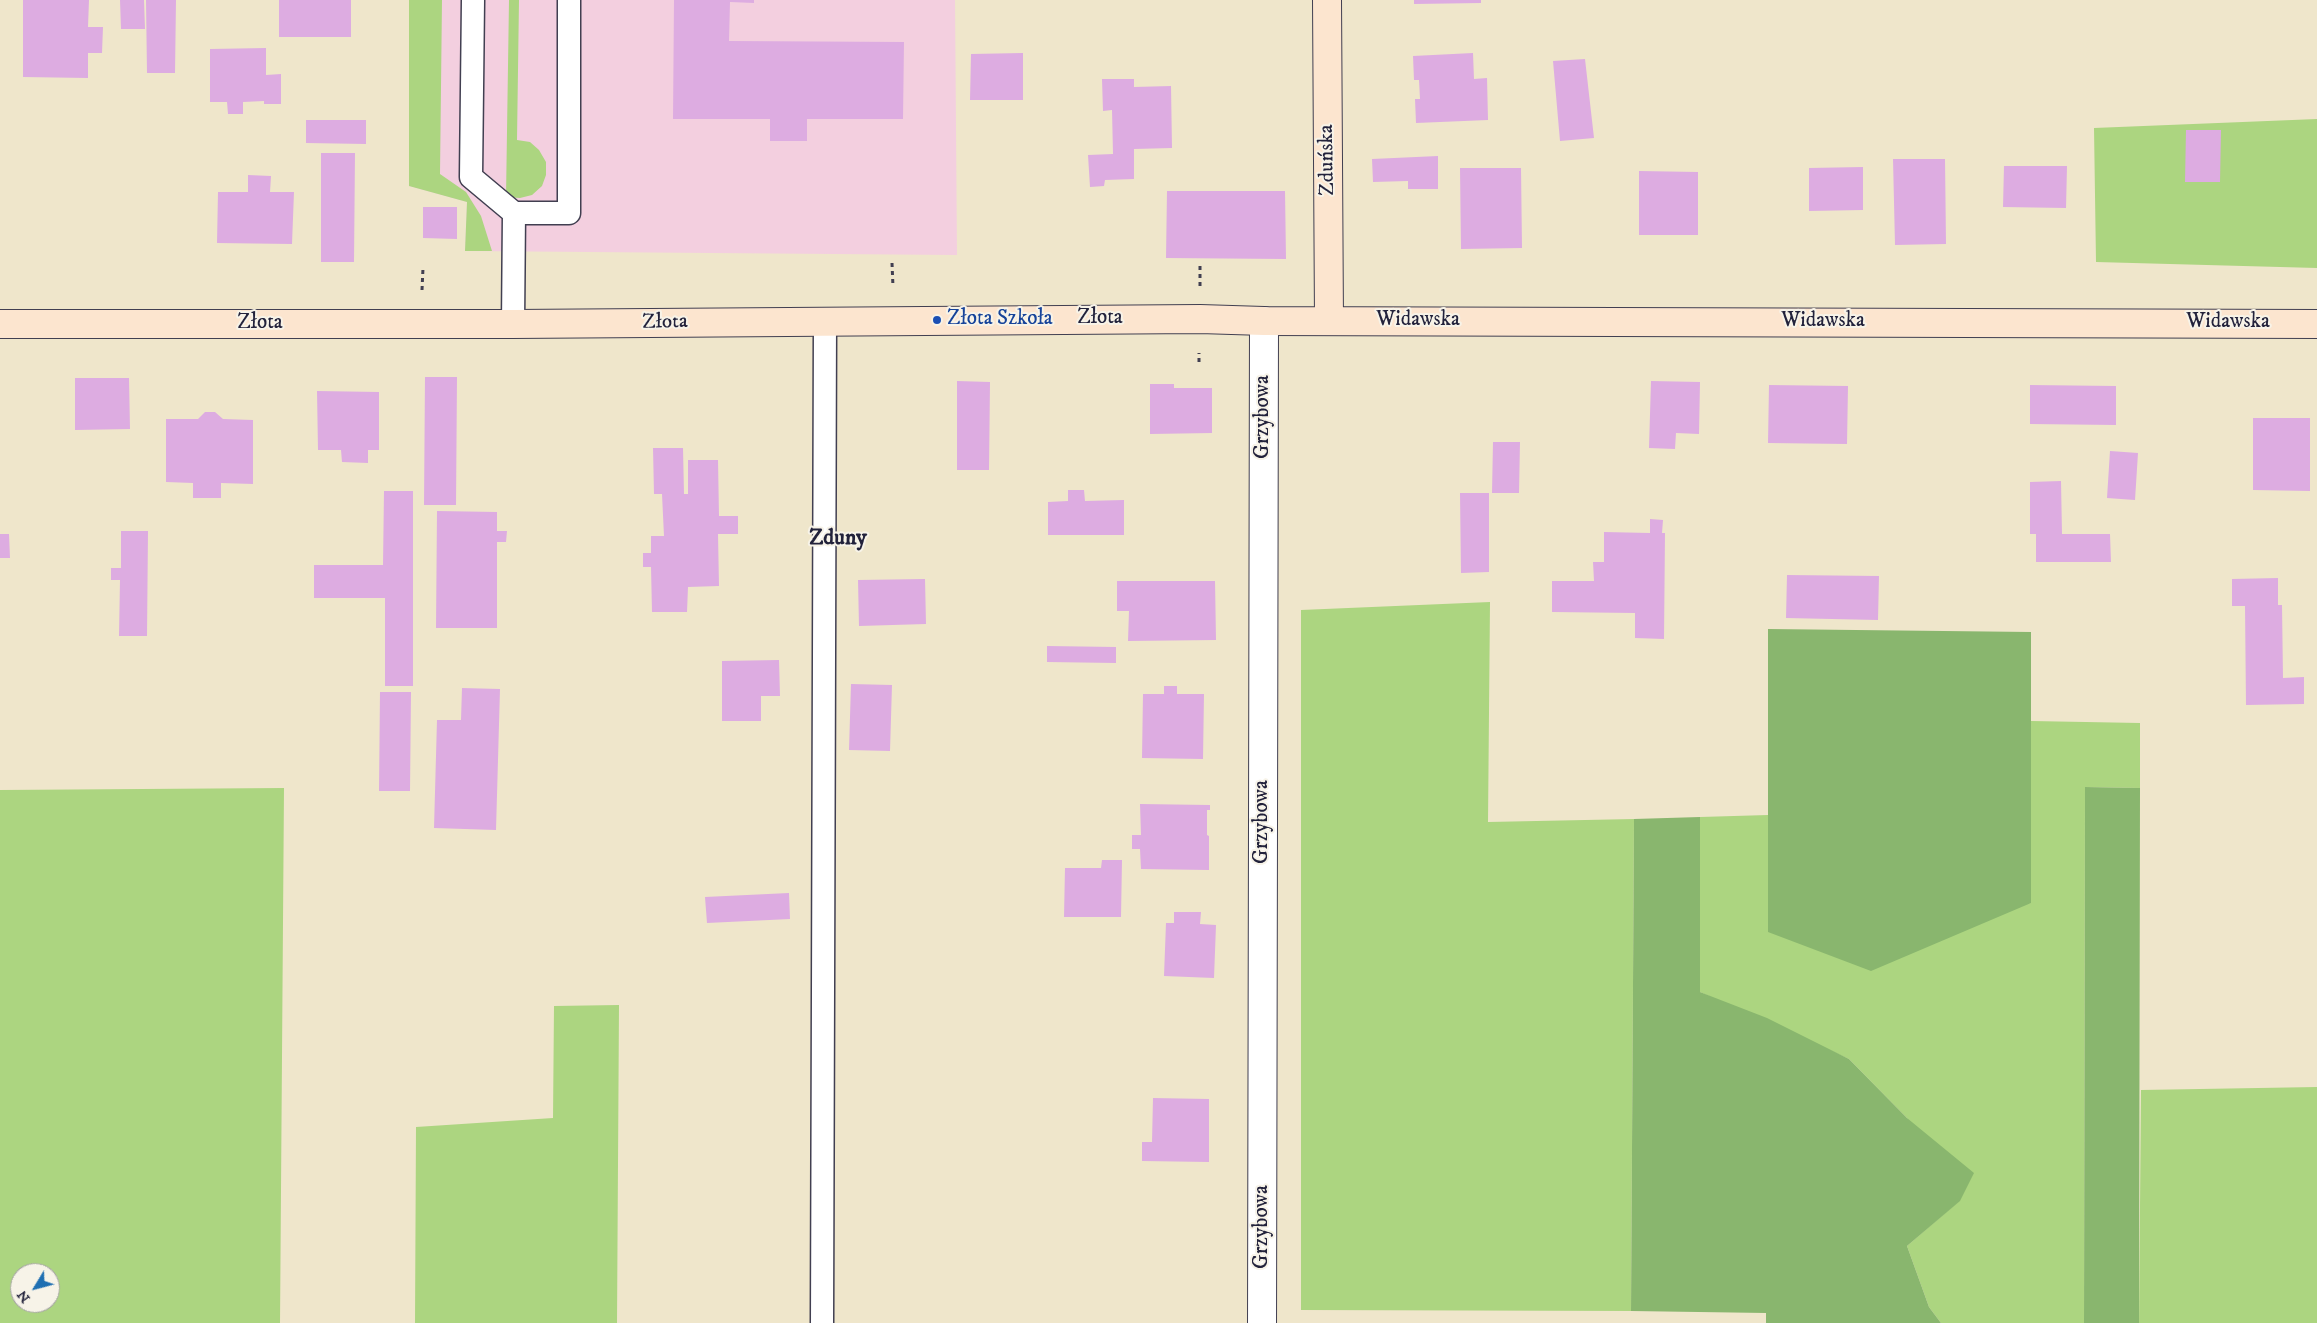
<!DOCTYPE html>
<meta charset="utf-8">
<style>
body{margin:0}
#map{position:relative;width:2317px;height:1323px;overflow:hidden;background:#efe6cb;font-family:"IM FELL DW Pica",serif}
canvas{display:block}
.north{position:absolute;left:10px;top:1263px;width:50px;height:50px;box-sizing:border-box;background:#f7f3e8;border:1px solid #a29fa3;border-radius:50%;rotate:233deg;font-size:14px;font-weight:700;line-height:20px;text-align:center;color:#22223b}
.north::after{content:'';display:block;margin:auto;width:18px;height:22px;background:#1f6fb2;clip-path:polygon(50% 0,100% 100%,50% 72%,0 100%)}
</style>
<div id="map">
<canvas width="2317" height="1323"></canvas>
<div class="north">N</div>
</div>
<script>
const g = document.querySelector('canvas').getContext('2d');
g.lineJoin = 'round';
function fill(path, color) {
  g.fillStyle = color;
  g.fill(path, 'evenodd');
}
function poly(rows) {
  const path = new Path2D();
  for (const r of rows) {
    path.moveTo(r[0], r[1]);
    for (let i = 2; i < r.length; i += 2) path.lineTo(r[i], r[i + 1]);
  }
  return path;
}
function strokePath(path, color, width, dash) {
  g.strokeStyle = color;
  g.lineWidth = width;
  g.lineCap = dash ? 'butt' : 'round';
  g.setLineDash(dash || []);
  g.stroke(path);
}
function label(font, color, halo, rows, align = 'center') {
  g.font = font + ' "IM FELL DW Pica",serif';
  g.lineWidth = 4;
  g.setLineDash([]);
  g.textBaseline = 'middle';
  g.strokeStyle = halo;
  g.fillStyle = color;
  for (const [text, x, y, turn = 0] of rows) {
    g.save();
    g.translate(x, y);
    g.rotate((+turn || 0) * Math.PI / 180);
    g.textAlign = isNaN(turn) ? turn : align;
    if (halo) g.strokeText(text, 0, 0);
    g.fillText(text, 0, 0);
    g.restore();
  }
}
fill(poly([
 [409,0,955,0,957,255,465,251,467,202,409,186]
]), '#f3cfdf');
fill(poly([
 [409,0,442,0,440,174,466,192,481,216,492,251,465,251,467,202,409,186],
 [509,0,519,0,517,140,530,142,539,150,546,162,546,175,542,186,532,195,520,198,506,197],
 [2317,119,2317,268,2096,262,2094,128],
 [1490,602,1488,822,1634,819,1631,1311,1301,1310,1301,610],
 [2031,721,2140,723,2140,788,2085,787,2084,1323,1941,1323,1929,1307,1907,1246,1959,1201,1907,1118,1849,1059,1700,992,1700,817,1768,815,1768,932,2031,903],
 [284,788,280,1323,0,1323,0,790],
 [20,1273,50,1273,50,1303,20,1303],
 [619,1005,617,1323,415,1323,416,1127,553,1118,554,1006],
 [2317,1087,2317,1323,2139,1323,2141,1090]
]), '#acd580');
fill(poly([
 [1768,629,2031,632,2031,903,1871,971,1768,932],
 [2085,787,2140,788,2139,1323,2084,1323],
 [1700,817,1700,992,1767,1018,1849,1059,1907,1118,1974,1173,1960,1201,1907,1246,1929,1307,1941,1323,1766,1323,1766,1313,1631,1311,1634,819]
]), '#89b66e');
fill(poly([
 [23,0,89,0,88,27,103,27,102,53,88,53,88,78,23,77],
 [120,0,144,0,145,29,121,29],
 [146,0,176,0,175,73,147,73],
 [279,0,351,0,351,37,279,37],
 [674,0,754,0,754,3,730,2,729,41,904,42,903,119,807,119,807,141,770,141,770,119,673,119],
 [1414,0,1481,0,1481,3,1414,4],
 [266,48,266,75,281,74,281,104,264,104,264,101,243,102,243,114,228,114,227,102,210,102,210,49],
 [1023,53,1023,100,970,100,971,54],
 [1473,53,1474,79,1487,78,1488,120,1416,123,1415,99,1420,99,1419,80,1414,80,1413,56],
 [1585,59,1594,138,1560,141,1553,61],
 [1102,79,1134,79,1134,87,1171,86,1172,148,1134,149,1134,179,1105,180,1104,186,1090,187,1088,155,1113,154,1112,110,1103,111],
 [306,120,366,120,366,144,306,143],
 [2186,130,2221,130,2220,182,2185,182],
 [321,153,355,153,354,262,321,262],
 [1438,156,1438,189,1408,189,1408,181,1373,182,1372,159],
 [1893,159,1945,159,1946,244,1895,245],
 [2004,166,2067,166,2066,208,2003,207],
 [1863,167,1863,210,1809,211,1809,168],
 [1460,168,1521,168,1522,248,1461,249],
 [1639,171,1698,172,1698,235,1639,235],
 [248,175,271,176,270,192,294,192,292,244,217,243,218,192,248,192],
 [1167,191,1285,191,1286,259,1166,258],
 [423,207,457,207,457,239,423,238],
 [425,377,457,377,456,505,424,505],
 [75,378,129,378,130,429,75,430],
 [957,381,990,382,989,470,957,470],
 [1651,381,1700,382,1699,434,1676,433,1675,449,1649,448],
 [1150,384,1174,384,1174,388,1212,388,1212,433,1150,434],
 [1769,385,1848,386,1847,444,1768,443],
 [2030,385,2116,386,2116,425,2030,424],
 [317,391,379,392,379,450,368,450,368,463,342,462,341,450,318,450],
 [205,412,215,412,223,419,253,420,253,484,221,483,221,498,193,498,193,483,166,482,166,419,198,419],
 [2253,418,2310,418,2310,491,2253,490],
 [1493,442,1520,442,1519,493,1492,493],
 [653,448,683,448,684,494,688,494,688,460,718,460,719,516,738,516,738,534,718,534,719,586,688,587,687,612,652,612,651,567,643,567,643,553,651,553,651,536,664,536,662,494,654,494],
 [2110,451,2138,453,2135,500,2107,498],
 [2061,481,2062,534,2110,534,2111,562,2036,562,2036,534,2030,534,2030,482],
 [1068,490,1084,490,1085,501,1124,500,1124,535,1048,535,1048,502,1068,501],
 [384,491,413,491,413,686,385,686,385,598,314,598,314,565,383,565],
 [1460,493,1489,493,1489,572,1461,573],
 [437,511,497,512,497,531,507,531,506,542,497,542,497,628,436,628],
 [1650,519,1663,520,1662,533,1665,533,1664,639,1635,638,1635,613,1552,612,1552,581,1594,581,1593,562,1604,562,1604,532,1650,533],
 [121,531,148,531,147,636,119,636,120,580,111,580,111,568,121,568],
 [0,534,9,534,10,558,0,558],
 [1787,575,1879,576,1878,620,1786,618],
 [2278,578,2278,605,2282,605,2283,678,2304,677,2304,704,2246,705,2245,606,2232,606,2232,579],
 [925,579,926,624,859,626,858,580],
 [1117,581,1215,581,1216,640,1128,641,1129,611,1117,611],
 [1047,646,1116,647,1116,663,1047,662],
 [779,660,780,696,761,696,761,721,722,721,722,661],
 [851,684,892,685,890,751,849,750],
 [1164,686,1177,686,1177,694,1204,694,1203,759,1142,758,1143,694,1164,694],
 [462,688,500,689,496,830,434,828,437,720,461,720],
 [380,692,411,692,410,791,379,791],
 [1140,804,1210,805,1210,810,1207,810,1207,835,1209,836,1209,870,1141,869,1140,849,1132,849,1132,835,1141,835],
 [1102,860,1122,860,1121,917,1064,917,1065,868,1101,868],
 [789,893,790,919,707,923,705,897],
 [1174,912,1201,912,1200,924,1216,925,1214,978,1164,976,1166,923,1174,923],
 [1153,1098,1209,1099,1209,1162,1142,1161,1142,1142,1152,1142]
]), '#ddace1');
const lane = poly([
 [473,0,471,177,514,213,569,213,569,0],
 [513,324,514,213],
 [822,1323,825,321]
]);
const street = poly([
 [1262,1323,1264,321]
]);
const secondary = poly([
 [1327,0,1329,320],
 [0,324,513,324,1200,319,1264,321,2317,324]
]);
strokePath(lane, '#413f51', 25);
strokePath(street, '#413f51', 30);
strokePath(secondary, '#413f51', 30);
strokePath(poly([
 [892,263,893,287],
 [1200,266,1200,286],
 [422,290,423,268],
 [1199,362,1199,353]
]), '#413f51', 3, [4, 4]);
strokePath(lane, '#fff', 22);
strokePath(street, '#fff', 28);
strokePath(secondary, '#fce5cf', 28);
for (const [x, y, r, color] of [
 [937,320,5,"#1a4fb4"]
]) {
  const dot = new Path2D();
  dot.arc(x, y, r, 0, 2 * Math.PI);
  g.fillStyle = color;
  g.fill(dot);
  strokePath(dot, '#f7f3e8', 2);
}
label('21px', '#22223b', '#f7f3e8', [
 ["Zduńska",1328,160,-91],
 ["Złota",1100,319],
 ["Widawska",1418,321],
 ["Widawska",1823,322],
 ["Złota",665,323,-1],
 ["Widawska",2228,323],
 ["Złota",260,324],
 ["Grzybowa",1264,417,-90],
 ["Grzybowa",1263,822,-90],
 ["Grzybowa",1263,1227,-90]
]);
label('21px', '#164399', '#f7f3e8', [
 ["Złota Szkoła",947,320]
], 'left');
label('bold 22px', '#22223b', '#f7f3e8', [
 ["Zduny",838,539]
]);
</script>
